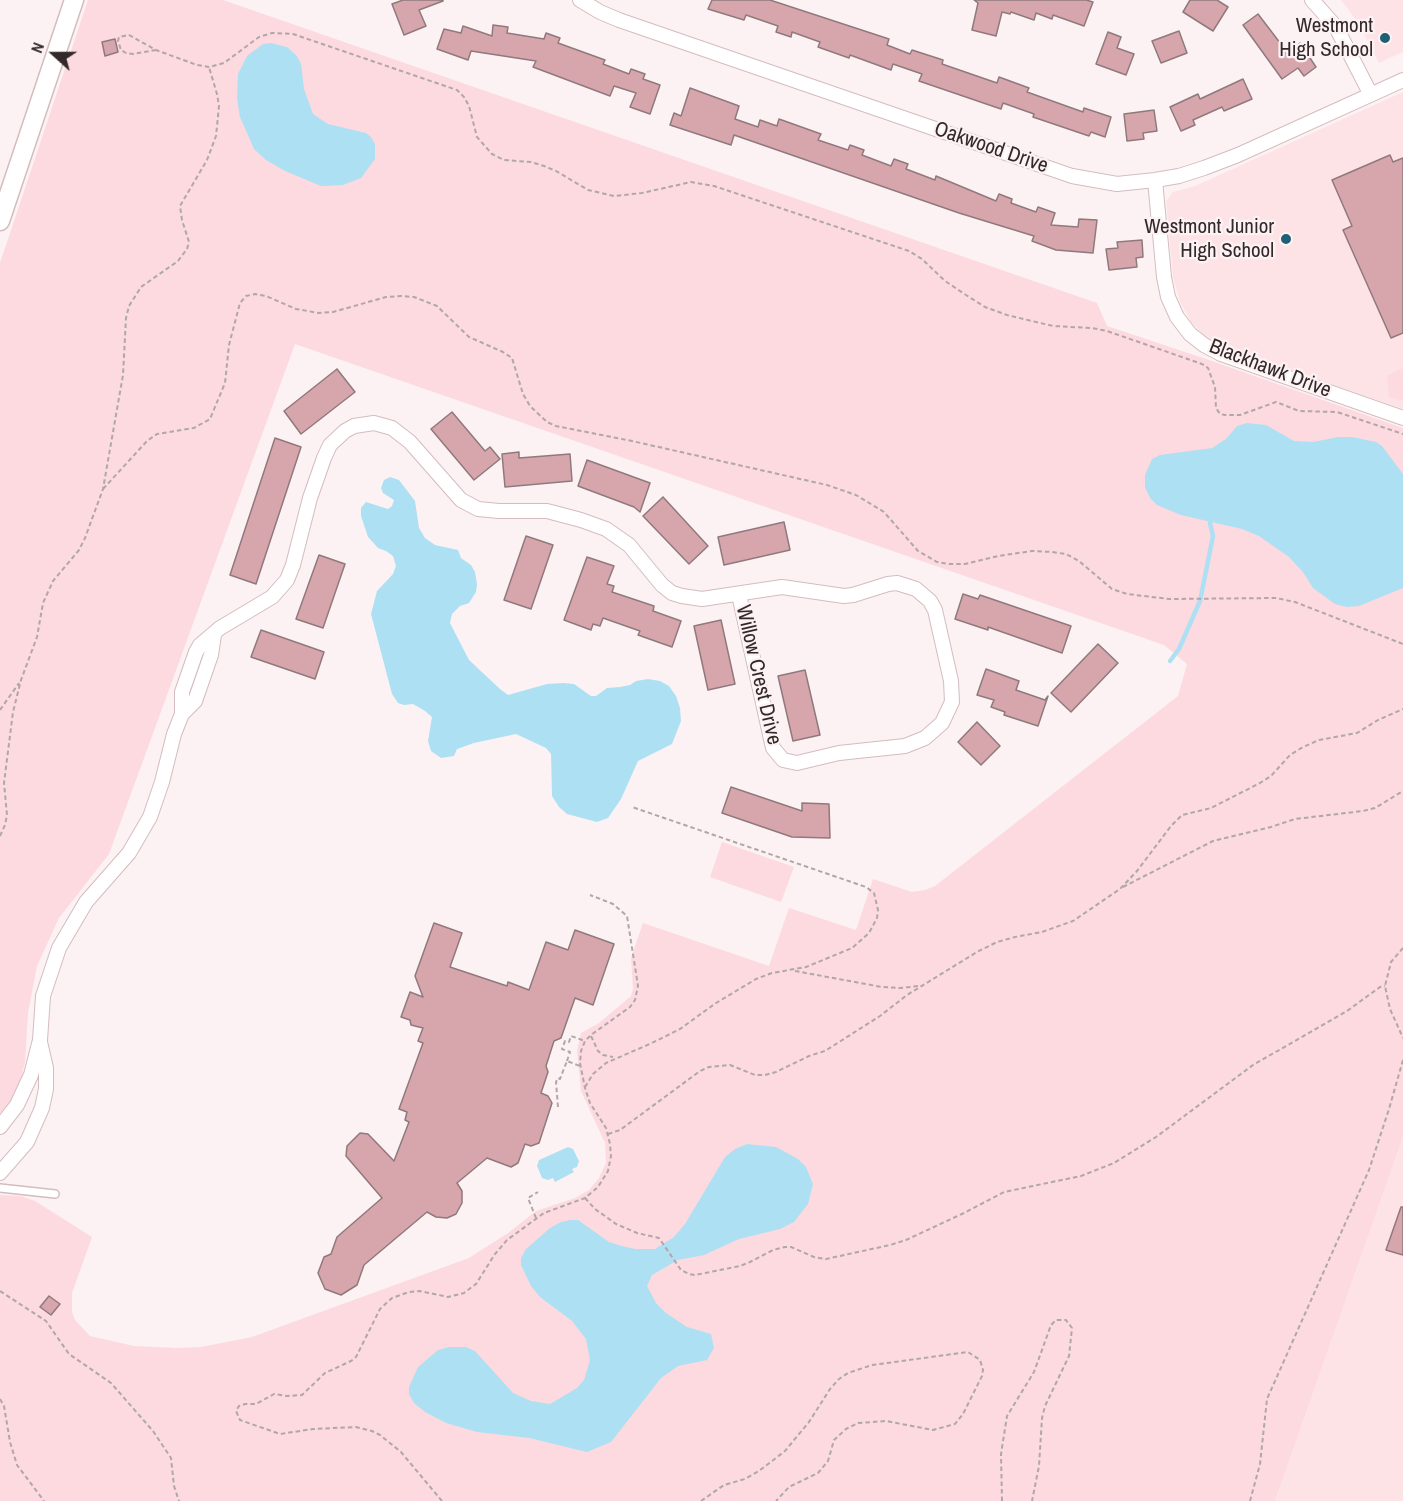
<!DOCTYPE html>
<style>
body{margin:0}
#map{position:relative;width:1403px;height:1501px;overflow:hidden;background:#fcf2f3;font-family:"Archivo Narrow",sans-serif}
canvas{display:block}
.north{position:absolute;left:24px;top:24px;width:60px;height:60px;-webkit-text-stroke:4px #fcf2f3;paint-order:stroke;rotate:291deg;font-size:16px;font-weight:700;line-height:24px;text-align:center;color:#33292b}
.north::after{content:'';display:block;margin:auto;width:21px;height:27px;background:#33292b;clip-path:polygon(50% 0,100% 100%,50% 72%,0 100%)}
</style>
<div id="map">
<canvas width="1403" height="1501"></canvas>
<div class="north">N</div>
</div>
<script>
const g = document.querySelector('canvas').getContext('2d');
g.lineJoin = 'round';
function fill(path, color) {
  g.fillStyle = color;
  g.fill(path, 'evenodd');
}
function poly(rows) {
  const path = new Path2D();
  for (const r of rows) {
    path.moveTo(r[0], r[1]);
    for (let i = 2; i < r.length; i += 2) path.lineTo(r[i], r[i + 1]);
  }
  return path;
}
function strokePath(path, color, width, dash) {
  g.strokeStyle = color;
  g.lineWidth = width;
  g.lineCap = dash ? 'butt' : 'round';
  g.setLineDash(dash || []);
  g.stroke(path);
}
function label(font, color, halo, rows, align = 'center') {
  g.font = font + ' "Archivo Narrow",sans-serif';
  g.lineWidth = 4.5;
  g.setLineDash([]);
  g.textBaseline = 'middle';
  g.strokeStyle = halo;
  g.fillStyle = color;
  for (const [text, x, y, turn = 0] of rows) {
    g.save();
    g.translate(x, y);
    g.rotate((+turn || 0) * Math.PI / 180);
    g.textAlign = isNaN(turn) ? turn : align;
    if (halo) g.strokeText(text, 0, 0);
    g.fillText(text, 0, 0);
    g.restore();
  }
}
fill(poly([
 [1341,0,1403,0,1403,52,1379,63,1359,24],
 [1403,92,1403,409,1220,346,1204,336,1191,322,1180,302,1173,277,1166,201,1173,192,1195,186],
 [1403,1137,1403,1501,1275,1501]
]), '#fee3e6');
fill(poly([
 [88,0,223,0,1097,303,1107,326,1206,359,1403,428,1403,1137,1275,1501,0,1501,0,1195,21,1196,35,1201,92,1237,72,1293,72,1312,75,1320,90,1336,134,1346,176,1348,201,1347,252,1337,469,1258,508,1233,536,1211,575,1198,589,1190,599,1178,606,1163,605,1143,581,1091,577,1051,581,1033,599,1023,631,996,633,989,631,958,643,923,769,966,789,908,856,930,873,879,912,892,925,890,935,886,1178,696,1187,664,1164,645,295,344,109,854,59,918,37,966,28,1013,25,1062,21,1079,16,1094,0,1114,0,263],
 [1403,368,1403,401,1389,397,1387,376],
 [722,842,794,867,781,902,710,877]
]), '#fcdadf');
fill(poly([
 [271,43,287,47,297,56,301,64,304,89,313,114,328,124,366,133,371,137,375,144,375,159,361,178,343,185,321,186,285,171,266,160,254,149,240,117,237,98,238,74,247,56,263,44],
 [1247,423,1266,425,1294,441,1313,442,1338,437,1352,437,1376,442,1382,446,1403,474,1403,588,1359,606,1347,607,1335,604,1313,588,1303,572,1289,557,1259,536,1242,529,1181,515,1157,505,1150,498,1145,487,1145,475,1152,459,1160,455,1212,448,1226,439,1237,426],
 [390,477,399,480,415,501,419,528,425,538,435,545,458,550,461,558,471,565,475,572,477,584,476,592,469,603,460,606,452,614,450,623,469,660,500,689,508,695,547,684,563,683,574,684,591,696,596,696,607,688,620,687,630,685,636,681,648,679,660,681,669,686,676,696,680,708,681,721,672,744,638,761,621,799,608,818,597,822,567,814,559,807,552,796,551,754,546,748,516,734,474,743,457,749,454,756,441,758,431,751,428,741,432,717,425,711,413,704,404,705,398,703,392,694,371,614,377,591,393,574,396,566,393,556,386,551,378,548,368,537,361,516,361,508,366,502,388,509,392,506,394,500,383,493,381,488,384,480],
 [747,1144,776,1147,798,1159,806,1167,813,1184,808,1204,794,1222,780,1229,739,1239,704,1255,678,1260,652,1275,647,1286,656,1303,666,1313,687,1327,711,1334,714,1348,707,1360,678,1366,661,1378,611,1442,587,1452,529,1438,477,1432,446,1423,425,1412,414,1403,409,1394,409,1387,418,1367,438,1350,449,1347,466,1347,475,1351,513,1393,531,1401,550,1404,577,1388,584,1380,590,1360,586,1339,572,1321,540,1297,531,1286,521,1265,521,1258,526,1249,550,1228,561,1222,570,1220,578,1220,609,1242,622,1246,635,1249,655,1249,674,1237,685,1224,725,1157,735,1149],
 [568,1147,573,1149,579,1161,577,1167,572,1169,574,1172,555,1182,553,1178,548,1180,542,1178,537,1166,539,1160]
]), '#aee0f3');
strokePath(poly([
 [1170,661,1179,649,1200,601,1213,536,1210,523]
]), '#aee0f3', 4.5);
const building = poly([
 [403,0,443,0,443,1,419,10,426,26,404,35,392,4,403,0],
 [712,0,770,0,889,39,887,45,910,54,912,50,943,60,942,64,997,83,999,77,1029,88,1027,92,1083,112,1084,108,1111,117,1105,137,1091,132,1089,136,1033,117,1034,114,1003,103,1001,109,919,81,922,74,893,64,891,70,850,55,849,58,818,47,820,42,792,32,791,37,776,32,778,26,746,15,744,20,708,9,712,0],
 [974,0,1086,0,1093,2,1084,26,1053,15,1052,19,1036,13,1034,20,1011,12,1010,14,1002,12,996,36,972,30,978,3,974,0],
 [1190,0,1217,0,1228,7,1213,31,1183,12,1190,0],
 [1258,14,1287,52,1300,43,1316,67,1304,76,1298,68,1282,79,1243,25,1258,14],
 [493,25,508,27,507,33,544,39,546,33,560,38,558,43,605,60,603,64,629,74,631,69,645,74,643,79,660,85,650,114,630,107,636,93,614,86,610,96,533,67,536,61,471,51,468,60,437,49,444,29,461,33,463,26,492,36,493,25],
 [1179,31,1187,53,1161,63,1152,41,1179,31],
 [1108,32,1121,37,1117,48,1134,54,1126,75,1096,64,1108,32],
 [115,39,118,52,105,56,102,42,115,39],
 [1243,79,1252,99,1224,111,1222,107,1193,120,1195,125,1181,131,1170,107,1198,94,1200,99,1243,79],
 [690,88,739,106,735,119,758,127,760,120,777,126,779,119,821,134,818,140,848,150,850,145,864,150,862,155,891,166,894,159,908,164,906,169,935,180,936,176,996,201,999,194,1012,199,1011,203,1036,212,1038,207,1055,213,1051,225,1078,227,1079,219,1097,220,1093,253,1056,250,1032,241,1034,236,959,213,734,135,731,145,670,125,674,113,681,116,690,88],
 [1154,110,1157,131,1143,133,1144,139,1127,141,1124,114,1154,110],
 [1390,155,1393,162,1403,158,1403,333,1391,338,1343,230,1352,226,1332,180,1390,155],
 [1142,240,1143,257,1136,258,1137,267,1109,270,1106,249,1118,248,1117,242,1142,240],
 [337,369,355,392,301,434,284,411,337,369],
 [452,412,485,451,490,447,500,459,474,480,431,429,452,412],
 [275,438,301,447,256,584,230,575,275,438],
 [519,452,519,458,570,454,572,481,505,487,502,454,519,452],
 [587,460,650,483,640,512,634,507,578,486,587,460],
 [663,497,708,546,689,564,643,516,663,497],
 [784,522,790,550,724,565,718,537,784,522],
 [526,536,553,545,531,609,504,600,526,536],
 [319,555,345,564,323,628,296,619,319,555],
 [587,557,614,566,607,584,614,586,612,592,654,606,653,611,681,621,672,647,638,635,640,631,603,618,600,626,593,624,591,630,564,620,587,557],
 [963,594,978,599,980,595,1071,626,1062,653,988,627,988,630,955,619,963,594],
 [721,620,735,684,708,690,694,626,721,620],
 [261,630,324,652,315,679,251,657,261,630],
 [1098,644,1118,663,1071,712,1051,693,1098,644],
 [986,669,1019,681,1016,690,1045,700,1048,696,1038,726,1004,715,1005,712,991,707,994,700,977,695,986,669],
 [805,670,820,735,793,741,778,676,805,670],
 [977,722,1000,746,981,765,958,742,977,722],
 [731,787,802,811,802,803,829,804,830,838,792,837,722,813,731,787],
 [434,923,462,933,450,967,507,986,508,982,529,990,546,942,568,950,575,930,614,944,593,1005,575,998,561,1038,554,1041,546,1066,548,1072,541,1093,548,1096,552,1103,539,1143,531,1146,525,1144,518,1163,511,1167,487,1158,457,1183,462,1191,462,1203,456,1214,447,1218,436,1217,427,1212,364,1265,357,1285,341,1295,325,1289,318,1273,324,1257,331,1254,337,1237,382,1198,346,1156,347,1146,360,1133,368,1134,394,1161,409,1122,405,1120,407,1112,399,1109,423,1043,418,1041,423,1028,411,1025,410,1020,401,1017,410,992,423,997,415,976,434,923],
 [1401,1207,1403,1207,1403,1255,1386,1250,1401,1207],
 [49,1296,60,1304,51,1315,40,1307,49,1296]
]);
fill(building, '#d7a6ad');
strokePath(building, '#90797c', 1.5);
const service = poly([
 [0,1188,55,1194]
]);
const minor = poly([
 [580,0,600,12,619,20,1072,176,1117,184,1155,180,1179,176,1204,168,1238,155,1403,80],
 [1312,0,1336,27,1370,93],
 [1155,180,1164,277,1168,297,1177,317,1190,334,1204,345,1221,354,1403,418],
 [182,714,195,701,211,655,214,635],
 [0,1127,17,1105,31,1075,40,1040,43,996,59,948,86,902,129,853,150,817,162,782,174,734,182,714,182,692,196,652,200,645,220,628,272,597,287,580,293,565,310,498,324,458,330,445,345,431,354,426,374,423,392,428,410,442,461,500,478,509,499,511,547,511,581,520,606,529,629,545,662,585,672,593,682,596,702,599,782,587,844,596,853,595,888,584,897,583,916,589,930,601,935,610,951,681,952,702,942,723,925,738,905,746,839,753,797,763,783,760,773,748,739,595],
 [0,1173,27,1142,42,1108,46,1089,46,1068,40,1042]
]);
const tertiary = poly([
 [0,221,74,0]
]);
strokePath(service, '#d4bcbf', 10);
strokePath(minor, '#d4bcbf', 16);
strokePath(tertiary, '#d4bcbf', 21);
strokePath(poly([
 [156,50,133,54,126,53,121,50,118,41,119,37,129,35,156,50,197,65,209,67,224,63,259,37,272,33,293,34,457,90,464,97,469,106,477,137,492,154,504,160,531,162,544,166,556,171,588,190,614,196,642,193,691,182,714,186,909,251,922,259,945,281,966,295,985,307,1007,315,1053,326,1092,328,1107,331,1202,364,1208,368,1215,387,1216,408,1220,414,1225,415,1240,415,1276,402,1299,411,1337,412,1403,434],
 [103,489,147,441,157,434,194,428,210,419,225,383,229,345,240,303,246,296,255,294,266,296,296,309,319,313,333,312,386,297,401,296,414,297,437,306,469,337,503,352,512,358,523,394,530,406,547,422,556,426,632,441,827,485,856,495,884,512,918,551,937,562,949,564,965,564,998,556,1032,551,1052,552,1066,554,1079,561,1112,589,1127,594,1169,599,1276,598,1295,602,1403,644],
 [0,710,19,683],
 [0,836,5,825,7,815,4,783,13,712,21,680,37,637,43,603,53,581,79,550,85,538,103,489,123,375,126,318,129,306,141,287,178,261,187,249,189,242,182,220,180,206,207,160,216,136,219,106,217,94,209,67],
 [1123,887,1213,841,1271,827,1295,819,1363,811,1375,808,1403,791],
 [1403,948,1391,962,1385,986,1390,1009,1403,1038],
 [795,971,882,987,900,988,919,986],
 [591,1036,598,1051,603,1055,613,1057],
 [567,1061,570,1052,562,1049,565,1041,569,1042,571,1036,585,1041],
 [585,1087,593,1074,606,1063,652,1043,680,1029,716,1003,756,979,772,973,806,967,852,948,869,933,877,918,878,910,874,893,866,887,632,807],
 [558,1107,556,1082,558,1078,560,1079,567,1061,580,1066],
 [608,1134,620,1130,700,1071,709,1067,730,1065,755,1075,765,1075,776,1072,809,1056,825,1051,880,1016,907,995,977,952,997,942,1015,937,1042,932,1073,921,1120,889,1137,871,1171,826,1182,815,1211,808,1260,783,1271,776,1290,755,1303,747,1319,740,1357,733,1378,720,1403,709],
 [585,1198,595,1209,616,1224,637,1233,659,1238,681,1270,689,1274,695,1275,740,1266,750,1262,773,1250,785,1247,791,1247,814,1257,826,1259,890,1245,906,1240,964,1213,1004,1192,1081,1176,1114,1163,1156,1137,1253,1065,1347,1011,1380,987,1385,986],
 [536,1218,528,1198,538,1192],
 [0,1291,46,1321,69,1354,111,1383,153,1431,171,1458,174,1486,179,1501],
 [0,1399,4,1406,10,1442,17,1465,44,1501],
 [442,1501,401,1452,380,1435,372,1431,356,1427,313,1429,280,1434,240,1420,236,1411,239,1406,245,1404,256,1404,274,1394,287,1396,302,1395,325,1373,351,1361,356,1357,380,1309,392,1298,409,1292,420,1291,448,1297,464,1293,476,1284,495,1254,507,1240,544,1213,585,1198,598,1187,608,1171,611,1156,610,1144,606,1128,590,1103,585,1088,580,1063,581,1051,585,1041,591,1035,630,1007,635,1000,638,986,627,916,613,904,590,895],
 [701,1501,724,1485,745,1479,759,1471,785,1451,809,1422,830,1389,839,1379,848,1373,872,1365,968,1352,980,1360,983,1370,982,1376,963,1414,955,1424,933,1430,886,1421,858,1423,846,1429,834,1440,828,1461,818,1473,789,1487,776,1501],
 [1002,1501,1001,1454,1007,1416,1034,1372,1051,1325,1056,1320,1066,1320,1072,1328,1069,1356,1045,1406,1042,1418,1039,1466,1032,1501],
 [1250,1501,1260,1464,1267,1399,1369,1170,1389,1109,1403,1060]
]), '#b1a7a8', 2, [4.5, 3]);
strokePath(service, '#fff', 7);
strokePath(minor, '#fff', 14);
strokePath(tertiary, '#fff', 18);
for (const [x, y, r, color] of [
 [1385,38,6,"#1f6074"],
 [1286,239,6,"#1f6074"]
]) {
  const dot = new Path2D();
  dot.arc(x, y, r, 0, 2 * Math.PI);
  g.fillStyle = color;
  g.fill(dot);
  strokePath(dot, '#fcf2f3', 2);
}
label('21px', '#33292b', '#fcf2f3', [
 ["Westmont",1373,26],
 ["High School",1373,50],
 ["Westmont Junior",1274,227],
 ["High School",1274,251]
], 'right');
label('21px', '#33292b', '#fcf2f3', [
 ["Oakwood Drive",991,148,19],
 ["Blackhawk Drive",1270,369,21],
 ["Willow Crest Drive",758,675,77]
]);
</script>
